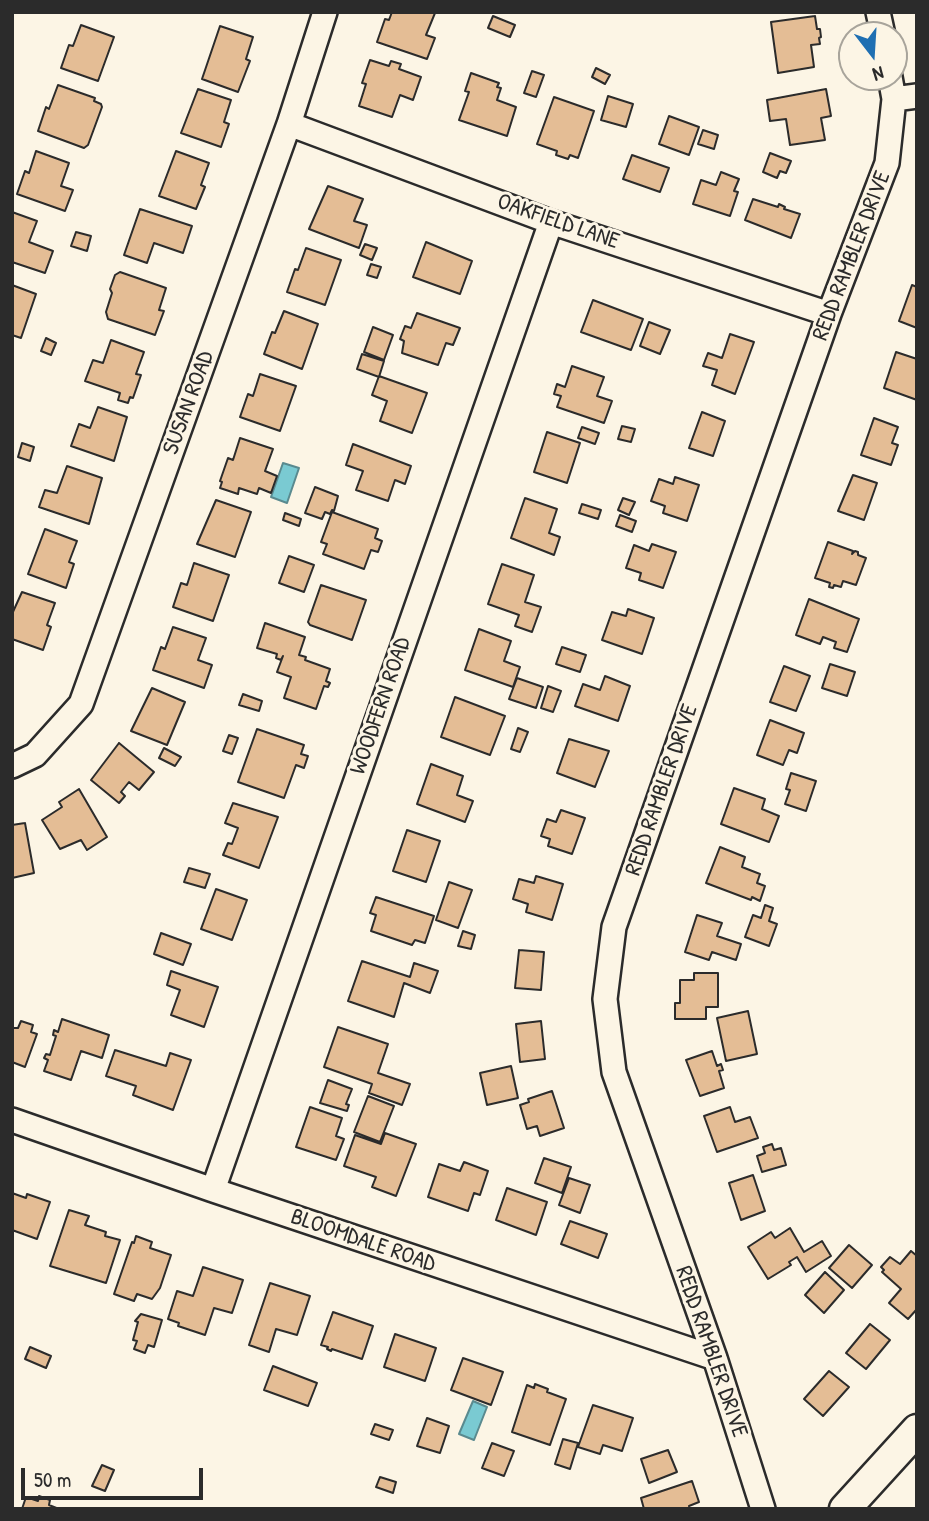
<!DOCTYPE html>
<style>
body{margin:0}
#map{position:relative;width:929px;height:1521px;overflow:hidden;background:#fcf5e5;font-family:"Patrick Hand",sans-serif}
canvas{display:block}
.frame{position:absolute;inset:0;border:14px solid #2b2b2b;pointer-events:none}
.north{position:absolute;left:838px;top:21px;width:70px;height:70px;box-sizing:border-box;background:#fcf5e5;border:2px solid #a8a49b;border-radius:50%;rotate:163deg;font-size:19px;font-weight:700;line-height:28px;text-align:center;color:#2b2b2b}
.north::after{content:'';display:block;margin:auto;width:24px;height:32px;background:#1f6fb2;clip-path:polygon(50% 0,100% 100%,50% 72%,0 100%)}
.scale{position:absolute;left:21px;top:1468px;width:182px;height:32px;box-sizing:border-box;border:4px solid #2b2b2b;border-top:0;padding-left:9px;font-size:21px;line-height:24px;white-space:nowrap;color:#2b2b2b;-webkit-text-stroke:5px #fcf5e5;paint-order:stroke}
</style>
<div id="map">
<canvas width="929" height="1521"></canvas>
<div class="frame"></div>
<div class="north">N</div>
<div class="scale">50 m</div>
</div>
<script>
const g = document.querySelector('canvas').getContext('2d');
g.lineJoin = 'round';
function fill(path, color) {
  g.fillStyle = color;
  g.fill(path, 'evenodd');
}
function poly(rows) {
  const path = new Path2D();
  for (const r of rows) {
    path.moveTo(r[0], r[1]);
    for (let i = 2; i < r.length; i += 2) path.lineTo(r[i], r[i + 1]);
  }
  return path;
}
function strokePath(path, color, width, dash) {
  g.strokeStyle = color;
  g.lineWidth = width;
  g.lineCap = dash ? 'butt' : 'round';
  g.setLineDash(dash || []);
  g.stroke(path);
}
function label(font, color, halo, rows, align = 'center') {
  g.font = font + ' "Patrick Hand",sans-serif';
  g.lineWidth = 6;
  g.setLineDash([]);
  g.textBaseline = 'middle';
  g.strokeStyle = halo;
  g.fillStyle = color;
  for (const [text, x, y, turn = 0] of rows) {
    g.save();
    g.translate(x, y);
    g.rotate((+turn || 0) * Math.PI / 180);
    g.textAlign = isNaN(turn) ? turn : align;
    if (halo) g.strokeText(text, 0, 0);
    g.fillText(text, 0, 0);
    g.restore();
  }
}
const water = poly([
 [283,463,299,468,287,503,271,497,283,463],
 [473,1401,487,1407,474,1440,459,1434,473,1401]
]);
fill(water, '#7acad2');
strokePath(water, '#5a8a8f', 2);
const building = poly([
 [392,12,435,13,426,35,435,38,427,59,377,42,385,19,389,20,392,12],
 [493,16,515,25,510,37,488,28,493,16],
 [815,16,817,29,820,29,821,37,819,38,820,44,811,45,814,67,778,73,771,22,815,16],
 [81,25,114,37,98,81,61,68,69,45,73,46,81,25],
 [220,26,253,37,246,59,250,61,238,92,202,79,220,26],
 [370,60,389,66,391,61,401,64,399,69,421,77,413,100,400,95,392,117,359,106,366,84,362,83,370,60],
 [596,68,610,75,605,84,592,77,596,68],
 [532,71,544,75,536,97,524,93,532,71],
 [471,73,499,83,497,87,501,88,497,100,516,107,507,136,459,120,469,92,465,91,471,73],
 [58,85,95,98,94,101,101,104,102,107,88,145,84,148,38,131,46,107,49,109,58,85],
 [198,89,231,100,224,122,229,124,221,147,181,133,198,89],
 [826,89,831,116,821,118,825,140,790,145,786,119,770,121,767,100,826,89],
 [608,96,633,104,626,127,601,120,608,96],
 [554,97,594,111,578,158,570,155,568,159,556,155,557,151,537,144,554,97],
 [669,116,699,127,689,155,659,144,669,116],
 [703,130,718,135,714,149,698,144,703,130],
 [36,151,69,163,61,186,73,190,65,211,17,194,25,171,29,173,36,151],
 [176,151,209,163,201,185,205,187,196,209,159,196,176,151],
 [770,153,791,161,786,173,780,171,777,178,763,172,770,153],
 [632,155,669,168,660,192,623,179,632,155],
 [721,172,739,179,734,191,738,192,730,216,693,204,701,180,716,185,721,172],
 [328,186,363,199,354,221,367,225,359,248,309,229,328,186],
 [753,199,778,207,779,204,785,207,784,209,800,214,791,238,745,220,753,199],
 [140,209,192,226,183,253,154,243,147,263,124,255,140,209],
 [12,212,37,221,29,242,53,251,45,273,12,262,12,212],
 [76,232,91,236,87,251,71,246,76,232],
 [426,242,472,261,460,294,413,277,426,242],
 [365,244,377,248,372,260,360,255,365,244],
 [306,248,341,260,325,305,287,292,295,269,298,270,306,248],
 [371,264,381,267,377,278,367,275,371,264],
 [120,272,166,288,159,310,164,311,155,335,108,319,106,312,112,293,110,289,115,275,120,272],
 [12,285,36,294,21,338,12,335,12,285],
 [912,285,917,287,917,328,899,321,912,285],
 [593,300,643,319,631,350,581,332,593,300],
 [284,311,318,324,302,369,264,354,272,332,275,333,284,311],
 [417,313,460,328,453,345,446,343,438,365,402,353,404,341,400,339,405,326,411,328,417,313],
 [649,322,670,330,660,354,640,346,649,322],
 [373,327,393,335,384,360,364,352,373,327],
 [730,334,754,342,735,394,712,385,717,370,703,366,708,353,722,358,730,334],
 [46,338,56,343,51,355,41,351,46,338],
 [111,340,144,352,136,374,141,375,133,398,130,397,128,403,118,400,120,393,85,381,93,360,103,363,111,340],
 [896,352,917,359,917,400,884,388,896,352],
 [362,354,384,361,379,377,357,369,362,354],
 [572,366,604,377,597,396,612,401,604,423,557,407,561,396,554,394,557,384,565,387,572,366],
 [260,374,296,386,280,431,240,417,248,394,253,396,260,374],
 [379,376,427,393,412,433,380,421,387,401,372,395,379,376],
 [98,407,127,417,114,461,71,446,79,424,90,428,98,407],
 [702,412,725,421,713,456,689,448,702,412],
 [874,418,898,427,892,443,898,445,891,465,861,455,874,418],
 [622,426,635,429,631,442,618,439,622,426],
 [582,427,599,433,595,444,578,438,582,427],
 [547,432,580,443,567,483,534,472,547,432],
 [240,438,273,449,265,471,277,476,271,493,259,488,257,494,239,488,238,494,220,488,222,482,220,481,228,458,233,460,240,438],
 [22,443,34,447,30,461,18,457,22,443],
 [353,444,411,466,405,484,395,480,388,501,356,490,363,471,346,465,353,444],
 [67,466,102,478,89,524,39,507,45,490,57,493,67,466],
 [853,475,877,483,864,520,838,511,853,475],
 [675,477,699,485,687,521,663,513,665,506,651,501,659,479,673,484,675,477],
 [315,487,338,496,334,511,332,510,330,514,325,512,322,519,305,513,315,487],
 [525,498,557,509,549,533,560,537,554,555,511,538,525,498],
 [623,498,635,502,629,515,618,510,623,498],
 [216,500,251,512,235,557,197,544,216,500],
 [582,504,601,510,598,519,579,513,582,504],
 [332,512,378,529,375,538,382,541,378,552,371,550,364,569,323,554,327,544,321,542,332,512],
 [285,513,301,519,299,526,283,520,285,513],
 [620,515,636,521,632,532,616,526,620,515],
 [45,529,77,541,69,562,74,564,66,588,28,574,45,529],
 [828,542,853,551,852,554,855,551,858,552,858,555,866,558,856,585,843,581,841,587,834,585,833,588,829,587,830,583,815,578,828,542],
 [652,544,676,552,663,588,639,580,641,573,626,568,634,545,649,551,652,544],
 [289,556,314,565,304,592,279,583,289,556],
 [194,563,229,575,213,621,173,607,181,583,187,585,194,563],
 [502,564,534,575,525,602,541,607,532,632,515,626,519,615,488,604,502,564],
 [321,585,366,600,352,640,310,625,308,622,321,585],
 [22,592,55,603,47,625,51,627,43,650,12,639,12,614,22,592],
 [809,599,859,619,847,652,834,648,836,642,823,637,820,644,796,635,809,599],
 [628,609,654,618,642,654,602,640,612,612,626,616,628,609],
 [265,623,305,637,299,655,306,657,305,660,330,669,326,681,330,683,328,687,324,686,316,709,284,698,291,677,277,672,283,656,281,660,276,658,277,654,257,648,265,623],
 [173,627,206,638,198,660,212,665,204,688,153,670,161,647,165,649,173,627],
 [479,629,511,641,504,661,520,667,513,687,465,670,479,629],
 [562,647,586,655,580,672,556,664,562,647],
 [830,664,855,672,847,696,822,688,830,664],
 [784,666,810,676,796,711,770,702,784,666],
 [605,676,630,686,618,721,575,706,583,684,600,690,605,676],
 [517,678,543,687,536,708,509,699,517,678],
 [548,686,561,691,553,712,541,708,548,686],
 [152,688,185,702,167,745,131,731,152,688],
 [243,694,262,701,259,711,239,705,243,694],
 [455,697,505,716,490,755,441,737,455,697],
 [770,720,804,733,797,753,789,750,783,765,757,755,770,720],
 [518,728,528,732,520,752,511,749,518,728],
 [257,729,304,745,301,754,308,756,304,768,296,765,284,798,238,782,257,729],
 [229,735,238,738,232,754,223,751,229,735],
 [569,739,609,751,595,787,557,773,569,739],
 [119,743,154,772,139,790,129,782,121,792,125,796,119,803,91,780,119,743],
 [164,748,181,757,175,766,159,758,164,748],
 [431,764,463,776,457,795,473,801,465,822,417,804,431,764],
 [791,773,816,781,806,811,785,804,790,790,786,789,791,773],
 [734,788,765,799,762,809,779,816,769,842,721,824,734,788],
 [79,789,107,837,87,850,81,840,60,849,42,820,62,807,59,802,79,789],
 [233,803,278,817,259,868,223,855,228,843,232,844,238,828,225,823,233,803],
 [561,810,585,818,572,854,548,846,550,839,541,836,547,819,556,822,561,810],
 [25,823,34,873,12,878,12,825,25,823],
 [407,830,440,841,426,882,393,871,407,830],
 [720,847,745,857,742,867,760,874,757,883,765,886,760,901,752,897,751,900,706,883,720,847],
 [189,868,210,874,205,888,184,882,189,868],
 [536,876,563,884,552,920,526,912,528,904,513,899,519,879,534,883,536,876],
 [449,882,472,890,458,928,436,920,449,882],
 [216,889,247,900,232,940,201,929,216,889],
 [376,897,434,916,425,943,415,940,412,945,371,931,376,915,370,913,376,897],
 [765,905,773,908,769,921,777,924,769,946,745,937,753,915,761,918,765,905],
 [697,915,722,923,717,936,741,944,736,960,712,952,709,960,685,952,697,915],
 [463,931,475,935,471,949,458,946,463,931],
 [161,933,191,944,183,965,154,954,161,933],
 [519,950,544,952,541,990,515,988,519,950],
 [362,961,410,977,414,963,438,971,430,993,404,983,394,1017,348,1001,362,961],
 [171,971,218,987,204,1027,171,1015,180,990,167,985,171,971],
 [694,973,718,973,718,1007,706,1007,706,1019,675,1019,675,1003,680,1003,680,980,694,980,694,973],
 [748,1011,757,1054,726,1061,717,1018,748,1011],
 [62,1019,109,1035,102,1058,81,1051,71,1080,44,1071,48,1060,44,1058,46,1054,50,1055,56,1036,53,1035,54,1030,58,1032,62,1019],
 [21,1021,33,1025,31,1032,37,1034,25,1067,12,1062,12,1028,18,1028,21,1021],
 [541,1021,545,1059,520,1062,516,1024,541,1021],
 [338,1027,388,1044,378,1073,410,1084,402,1105,369,1093,372,1084,324,1067,338,1027],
 [115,1050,166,1066,170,1053,191,1060,173,1110,133,1095,136,1086,106,1076,115,1050],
 [712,1051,717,1066,721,1064,723,1070,719,1071,724,1088,700,1096,686,1060,712,1051],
 [511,1066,518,1098,487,1105,480,1073,511,1066],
 [328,1080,352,1089,346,1104,349,1105,347,1111,320,1103,328,1080],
 [552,1091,564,1128,540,1136,537,1126,527,1129,520,1105,529,1102,528,1099,552,1091],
 [368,1096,394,1106,380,1142,354,1132,368,1096],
 [310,1107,342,1118,336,1136,344,1139,336,1160,296,1147,310,1107],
 [730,1107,735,1122,750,1117,758,1138,717,1152,704,1116,730,1107],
 [385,1133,416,1144,396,1196,372,1187,376,1177,344,1166,355,1135,381,1144,385,1133],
 [772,1144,774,1150,781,1148,786,1165,762,1172,757,1156,765,1153,763,1147,772,1144],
 [544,1158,571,1167,562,1193,535,1183,544,1158],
 [464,1162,488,1171,480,1195,474,1193,468,1211,428,1197,439,1164,460,1171,464,1162],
 [753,1175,765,1211,741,1220,729,1183,753,1175],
 [569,1178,590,1185,580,1213,559,1205,569,1178],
 [507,1188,547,1202,536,1235,496,1220,507,1188],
 [12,1193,26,1198,27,1194,50,1202,37,1239,12,1230,12,1193],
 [69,1210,89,1216,85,1225,106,1232,105,1236,120,1240,106,1283,50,1266,69,1210],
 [570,1221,607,1234,598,1258,561,1244,570,1221],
 [790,1228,804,1252,822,1241,831,1256,806,1272,797,1257,789,1262,791,1265,768,1279,748,1247,771,1232,775,1238,790,1228],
 [136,1236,152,1242,150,1248,171,1255,160,1288,152,1299,137,1294,134,1301,114,1294,132,1242,134,1243,136,1236],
 [849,1245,872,1265,852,1288,829,1268,849,1245],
 [911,1251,917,1256,917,1309,908,1319,889,1303,901,1289,882,1272,884,1270,881,1267,890,1257,900,1264,911,1251],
 [203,1267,243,1280,232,1313,214,1308,205,1335,178,1326,179,1323,168,1319,177,1291,193,1296,203,1267],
 [825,1272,844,1290,824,1313,805,1295,825,1272],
 [270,1283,310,1296,297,1335,276,1329,269,1352,249,1345,270,1283],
 [333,1312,373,1326,362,1359,332,1349,331,1351,327,1349,328,1347,321,1345,333,1312],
 [141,1314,162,1320,154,1347,148,1345,145,1353,134,1349,137,1341,133,1340,138,1322,135,1321,141,1314],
 [870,1324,890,1340,866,1369,846,1353,870,1324],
 [395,1334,436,1348,425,1381,384,1367,395,1334],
 [30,1347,51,1356,46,1368,25,1359,30,1347],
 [463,1358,503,1372,491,1405,451,1390,463,1358],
 [273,1366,317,1383,308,1406,264,1390,273,1366],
 [829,1371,849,1387,823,1416,804,1399,829,1371],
 [535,1384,548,1389,547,1392,566,1399,550,1445,512,1432,527,1385,534,1388,535,1384],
 [593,1405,633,1418,622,1451,603,1445,600,1454,578,1447,593,1405],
 [427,1418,449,1426,440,1453,417,1446,427,1418],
 [375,1424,393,1430,389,1440,371,1434,375,1424],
 [563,1439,578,1443,570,1469,555,1464,563,1439],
 [492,1443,514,1451,504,1476,482,1468,492,1443],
 [668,1450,677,1472,649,1483,641,1459,668,1450],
 [102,1465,114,1470,105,1491,92,1486,102,1465],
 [380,1477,396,1482,393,1493,376,1487,380,1477],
 [692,1481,699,1502,689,1506,690,1509,644,1509,641,1498,692,1481],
 [39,1496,50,1500,49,1505,59,1509,22,1509,26,1497,38,1501,39,1496]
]);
fill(building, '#e4bd95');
strokePath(building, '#2b2b2b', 2);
const minor = poly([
 [878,12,883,35],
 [894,99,917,96],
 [289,124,551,222,829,314],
 [12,766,35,755,81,704,289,124,325,12],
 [12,1120,213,1190,715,1358],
 [213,1190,551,222],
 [763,1509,715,1358,614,1072,605,999,614,927,829,314,887,163,894,99,890,77]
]);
const major = poly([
 [845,1509,917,1430]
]);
strokePath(minor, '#2b2b2b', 28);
strokePath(major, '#2b2b2b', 35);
strokePath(minor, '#fcf5e5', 23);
strokePath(major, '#fcf5e5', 30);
label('23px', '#2b2b2b', '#fcf5e5', [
 ["OAKFIELD LANE",558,222,19],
 ["REDD RAMBLER DRIVE",852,256,-69],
 ["SUSAN ROAD",189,403,-70],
 ["WOODFERN ROAD",381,706,-71],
 ["REDD RAMBLER DRIVE",662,790,-71],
 ["BLOOMDALE ROAD",363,1241,19],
 ["REDD RAMBLER DRIVE",711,1352,71]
]);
</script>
